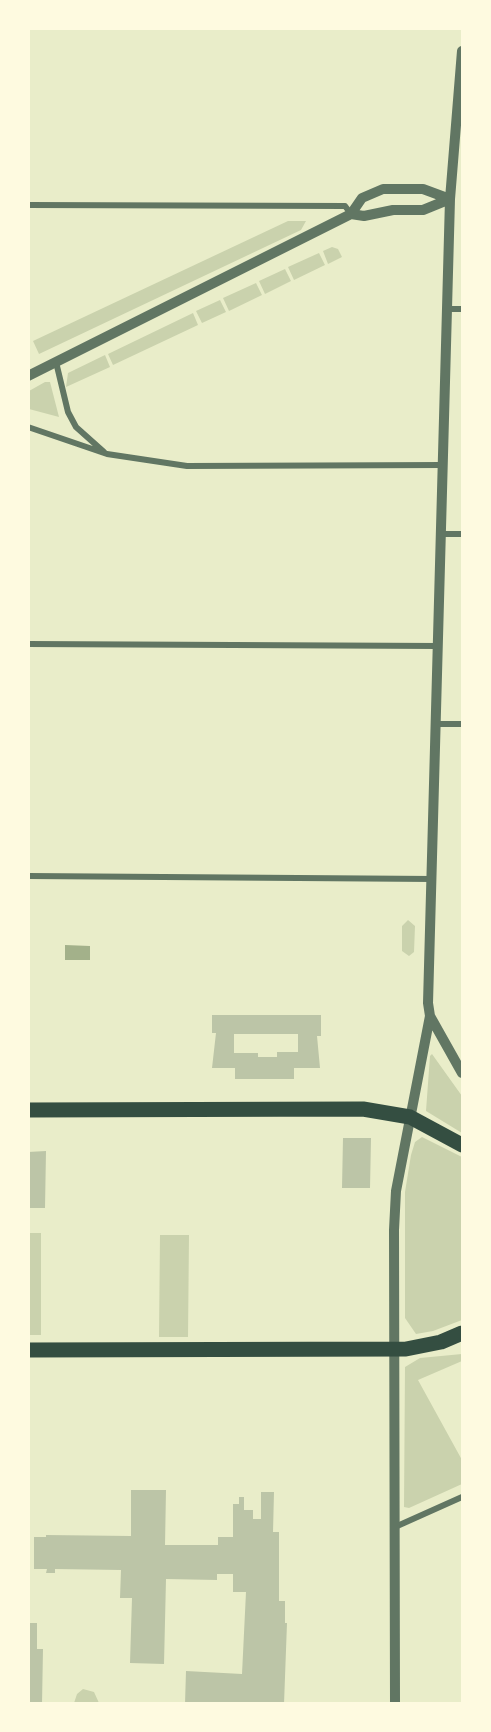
<!DOCTYPE html>
<style>
body{margin:0}
#map{position:relative;width:491px;height:1732px;overflow:hidden;background:#e9edc9;font-family:Manrope,sans-serif}
canvas{display:block}
.frame{position:absolute;inset:0;border:30px solid #fefae0;pointer-events:none}
</style>
<div id="map">
<canvas width="491" height="1732"></canvas>
<div class="frame"></div>
</div>
<script>
const g = document.querySelector('canvas').getContext('2d');
g.lineJoin = 'round';
function fill(path, color) {
  g.fillStyle = color;
  g.fill(path, 'evenodd');
}
function poly(rows) {
  const path = new Path2D();
  for (const r of rows) {
    path.moveTo(r[0], r[1]);
    for (let i = 2; i < r.length; i += 2) path.lineTo(r[i], r[i + 1]);
  }
  return path;
}
function strokePath(path, color, width, dash) {
  g.strokeStyle = color;
  g.lineWidth = width;
  g.lineCap = dash ? 'butt' : 'round';
  g.setLineDash(dash || []);
  g.stroke(path);
}
fill(poly([
 [288,221,306,221,301,230,39,354,33,341],
 [332,247,338,249,342,257,328,264,323,251],
 [319,253,325,265,294,280,288,267],
 [285,269,291,281,265,294,259,281],
 [256,283,262,295,229,311,223,298],
 [220,300,226,312,202,323,196,311],
 [193,313,198,325,113,365,108,354],
 [105,355,110,367,66,387,68,373],
 [45,382,50,382,59,417,29,409,29,391],
 [408,920,415,926,414,952,409,956,402,951,402,926],
 [432,1054,462,1096,462,1133,426,1111,430,1056],
 [422,1137,462,1157,462,1320,433,1331,416,1334,405,1318,405,1192,411,1155,415,1142],
 [29,1233,41,1233,41,1335,29,1335],
 [160,1235,189,1235,188,1337,159,1337],
 [462,1354,462,1361,418,1380,462,1460,462,1484,409,1508,404,1507,405,1367,420,1358],
 [83,1689,94,1692,99,1703,74,1703,77,1694]
]), '#cad2ad');
fill(poly([
 [65,945,90,946,90,960,65,960]
]), '#a3b18a');
fill(poly([
 [212,1015,321,1015,321,1036,317,1036,320,1068,294,1068,294,1079,235,1079,235,1068,212,1068,216,1033,212,1033],
 [234,1034,298,1034,298,1052,277,1052,277,1057,258,1057,258,1053,234,1053],
 [343,1138,371,1138,370,1188,342,1188],
 [46,1151,45,1208,28,1208,28,1152],
 [131,1490,166,1490,165,1545,218,1545,218,1537,233,1537,233,1504,239,1504,239,1497,244,1497,244,1510,253,1510,253,1519,261,1519,261,1492,274,1492,273,1532,279,1532,279,1601,285,1601,285,1623,287,1623,284,1704,185,1704,186,1671,242,1674,246,1592,233,1592,233,1574,217,1574,217,1580,166,1579,164,1664,130,1663,132,1598,120,1598,121,1570,55,1569,55,1573,46,1573,47,1569,34,1569,34,1537,46,1537,46,1535,131,1536],
 [28,1623,37,1623,37,1649,43,1649,42,1704,28,1704]
]), '#bcc5a7');
strokePath(poly([
 [28,205,345,206,351,214],
 [446,309,462,309],
 [56,362,68,412,76,427,104,452],
 [28,427,107,454,187,466,443,465],
 [441,534,462,534],
 [28,644,438,646],
 [437,724,462,724],
 [28,876,433,879],
 [395,1527,462,1497]
]), '#617663', 6);
strokePath(poly([
 [462,51,450,199,428,1003,430,1016,462,1073],
 [351,214,362,198,383,189,423,189,450,199],
 [28,376,351,214,364,216,393,210,423,210,450,199],
 [395,1704,394,1230,396,1191,430,1016]
]), '#617663', 10);
strokePath(poly([
 [28,1110,363,1109,410,1117,462,1145],
 [28,1350,406,1349,441,1342,462,1333]
]), '#344e41', 15);
</script>
